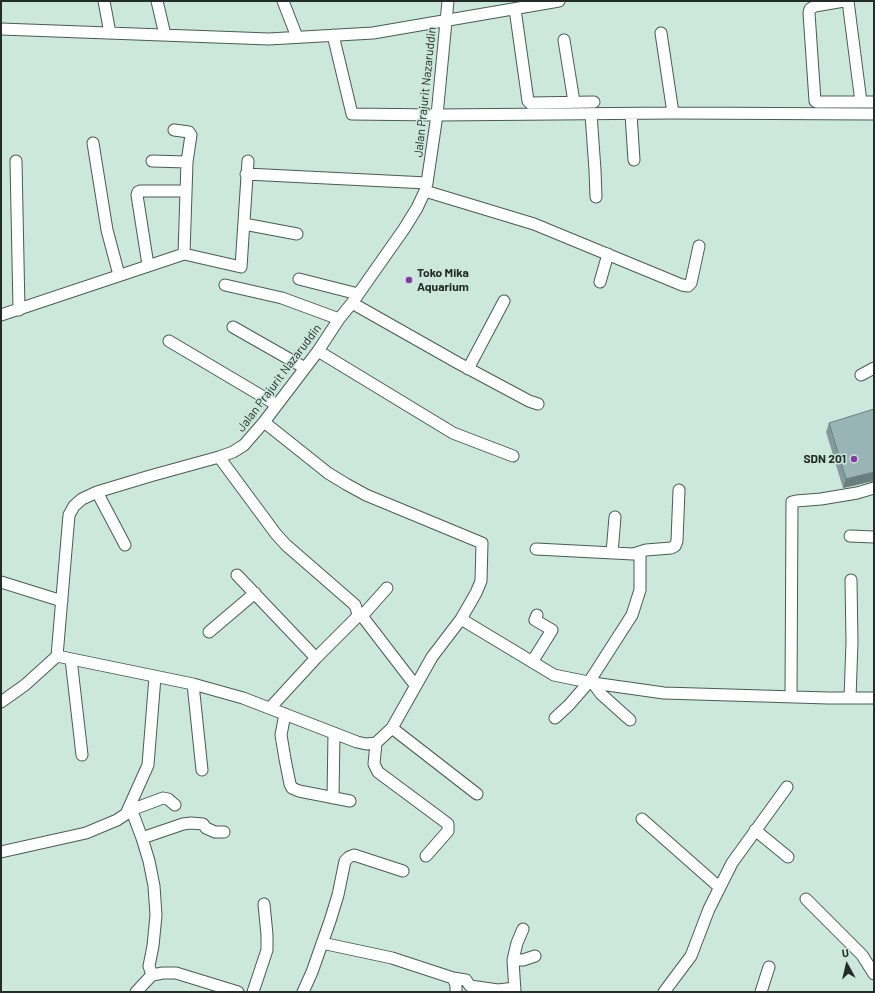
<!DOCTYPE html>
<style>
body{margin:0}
#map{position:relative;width:875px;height:993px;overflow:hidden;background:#cce7dc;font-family:Barlow,sans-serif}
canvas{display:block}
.frame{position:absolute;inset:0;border:2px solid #222c28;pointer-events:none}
.north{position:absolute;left:827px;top:945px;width:40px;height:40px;-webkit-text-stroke:3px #cce7dc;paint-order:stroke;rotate:352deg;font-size:11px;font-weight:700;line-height:16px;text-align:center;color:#222c28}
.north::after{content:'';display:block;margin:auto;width:14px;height:18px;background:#222c28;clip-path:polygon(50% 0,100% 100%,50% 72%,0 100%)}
</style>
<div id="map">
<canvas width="875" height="993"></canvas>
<div class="frame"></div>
<div class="north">U</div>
</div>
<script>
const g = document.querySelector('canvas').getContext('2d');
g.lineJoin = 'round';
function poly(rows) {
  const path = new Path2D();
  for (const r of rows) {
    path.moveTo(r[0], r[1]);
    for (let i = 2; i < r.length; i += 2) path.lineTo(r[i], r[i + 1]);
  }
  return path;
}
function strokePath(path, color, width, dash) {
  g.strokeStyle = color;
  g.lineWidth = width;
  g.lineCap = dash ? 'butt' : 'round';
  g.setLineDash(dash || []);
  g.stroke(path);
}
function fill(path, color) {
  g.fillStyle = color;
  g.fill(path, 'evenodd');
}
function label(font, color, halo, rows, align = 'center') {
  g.font = font + ' Barlow,sans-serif';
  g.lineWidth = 3;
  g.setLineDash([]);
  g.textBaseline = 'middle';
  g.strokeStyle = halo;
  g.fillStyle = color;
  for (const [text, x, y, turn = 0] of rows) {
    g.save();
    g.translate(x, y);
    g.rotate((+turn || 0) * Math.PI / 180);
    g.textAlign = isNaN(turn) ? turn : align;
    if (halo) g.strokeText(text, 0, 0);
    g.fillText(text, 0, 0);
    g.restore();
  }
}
const minor = poly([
 [104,1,110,33],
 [157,1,165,35],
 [283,1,297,37],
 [844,1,815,6,810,9,809,13,815,101,817,102,874,102],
 [848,1,861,102],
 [515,9,528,101,530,103,594,102],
 [1,29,269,39,373,33,559,1],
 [661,33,673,113],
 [333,35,352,114,437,115,673,113,874,114],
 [564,40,574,102],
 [591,114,595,170,596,197],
 [631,114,634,160],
 [174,130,189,132,191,135,187,162,184,254],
 [93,143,107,230,119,275],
 [16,161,19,310],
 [152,161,187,162],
 [246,174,427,183],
 [425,191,534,224,682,285,688,286,691,283,699,246],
 [244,224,297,234],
 [148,265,137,195,138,192,140,191,186,191],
 [299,279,358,294],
 [600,282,608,254],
 [225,285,282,298,339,319],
 [352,303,458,363,529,401,538,404],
 [1,315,184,254,241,267,248,161],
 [233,327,305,368],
 [169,341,277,405],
 [318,351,453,433,513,456],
 [468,369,504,301],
 [861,375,874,368],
 [219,457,276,534,286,545,355,605,358,614,356,618,316,658,270,708],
 [97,492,125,545],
 [850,536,874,537],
 [536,549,633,554,646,550,671,548,675,546,677,541,679,490],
 [612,553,615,517],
 [237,575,316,658],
 [1,582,62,601],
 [358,614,362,616,415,685],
 [362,616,387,588],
 [461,619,554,675,593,683,664,693,828,698,874,698],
 [209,632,255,593],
 [57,656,193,684,243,698,357,742,366,744,376,743,392,728,432,657,461,619,476,593,481,581,482,543,366,495,346,484,328,473,264,422],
 [71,659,82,755],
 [532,662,552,630,535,620,537,615],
 [593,683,601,694,630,720],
 [193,684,202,770],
 [791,697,792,502,796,501,821,499,857,493,874,488],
 [850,698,852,642,851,580],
 [1,702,25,685,57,656,69,515,74,506,82,499,97,492,150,476,219,457,233,452,244,445,264,422,318,351,339,319,352,303,404,229,417,208,425,191,427,183,437,115,448,1],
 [285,714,281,735,285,759,290,784,292,788,299,791,350,801],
 [555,718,569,705,589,682,632,615,640,590,640,552],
 [392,728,477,794],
 [376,743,374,764,378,772,448,824,448,831,426,856],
 [333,798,334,733],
 [130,806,142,838,149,861,154,886,156,915,153,946,149,966,152,975],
 [131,810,163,798,168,799,175,805],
 [642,819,719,887],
 [755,830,788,857],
 [142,838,183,824,191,823,203,824,206,828,215,832,224,832],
 [1,852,86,833,117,820,126,814,148,765,155,677],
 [806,899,862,955,874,974],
 [322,943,392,958,453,978,456,985,456,992],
 [513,960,523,960,535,956],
 [453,978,466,980,470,986,498,990,515,988],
 [136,992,152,975,163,973,176,973,238,992],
 [253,992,267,950,267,935,264,904],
 [303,992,312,972,330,921,338,895,345,861,349,857,354,855,403,871],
 [515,992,513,960,517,943,523,929],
 [664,992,691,956,709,909,732,863,787,787],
 [761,992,769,967]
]);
strokePath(minor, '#465d54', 13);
strokePath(minor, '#fff', 11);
fill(poly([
 [829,423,872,481,843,488,826,432]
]), '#839b9c');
fill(poly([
 [874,472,874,481,843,488,846,479]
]), '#6a7e7f');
const building = poly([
 [874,409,874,472,846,479,829,423,874,409]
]);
fill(building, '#98b4b5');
strokePath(building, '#6a7e7f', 1);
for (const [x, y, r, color] of [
 [409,280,4,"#8338aa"],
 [854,459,4,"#8338aa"]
]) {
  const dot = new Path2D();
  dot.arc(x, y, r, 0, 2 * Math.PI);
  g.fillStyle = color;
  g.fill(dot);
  strokePath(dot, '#cce7dc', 1.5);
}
label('12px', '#222c28', '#cce7dc', [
 ["Jalan Prajurit Nazaruddin",425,92,-84],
 ["Jalan Prajurit Nazaruddin",279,378,-53]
]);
label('bold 12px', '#222c28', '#cce7dc', [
 ["Toko Mika",417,273],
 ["Aquarium",417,287],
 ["SDN 201",846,459,"right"]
], 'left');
</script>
